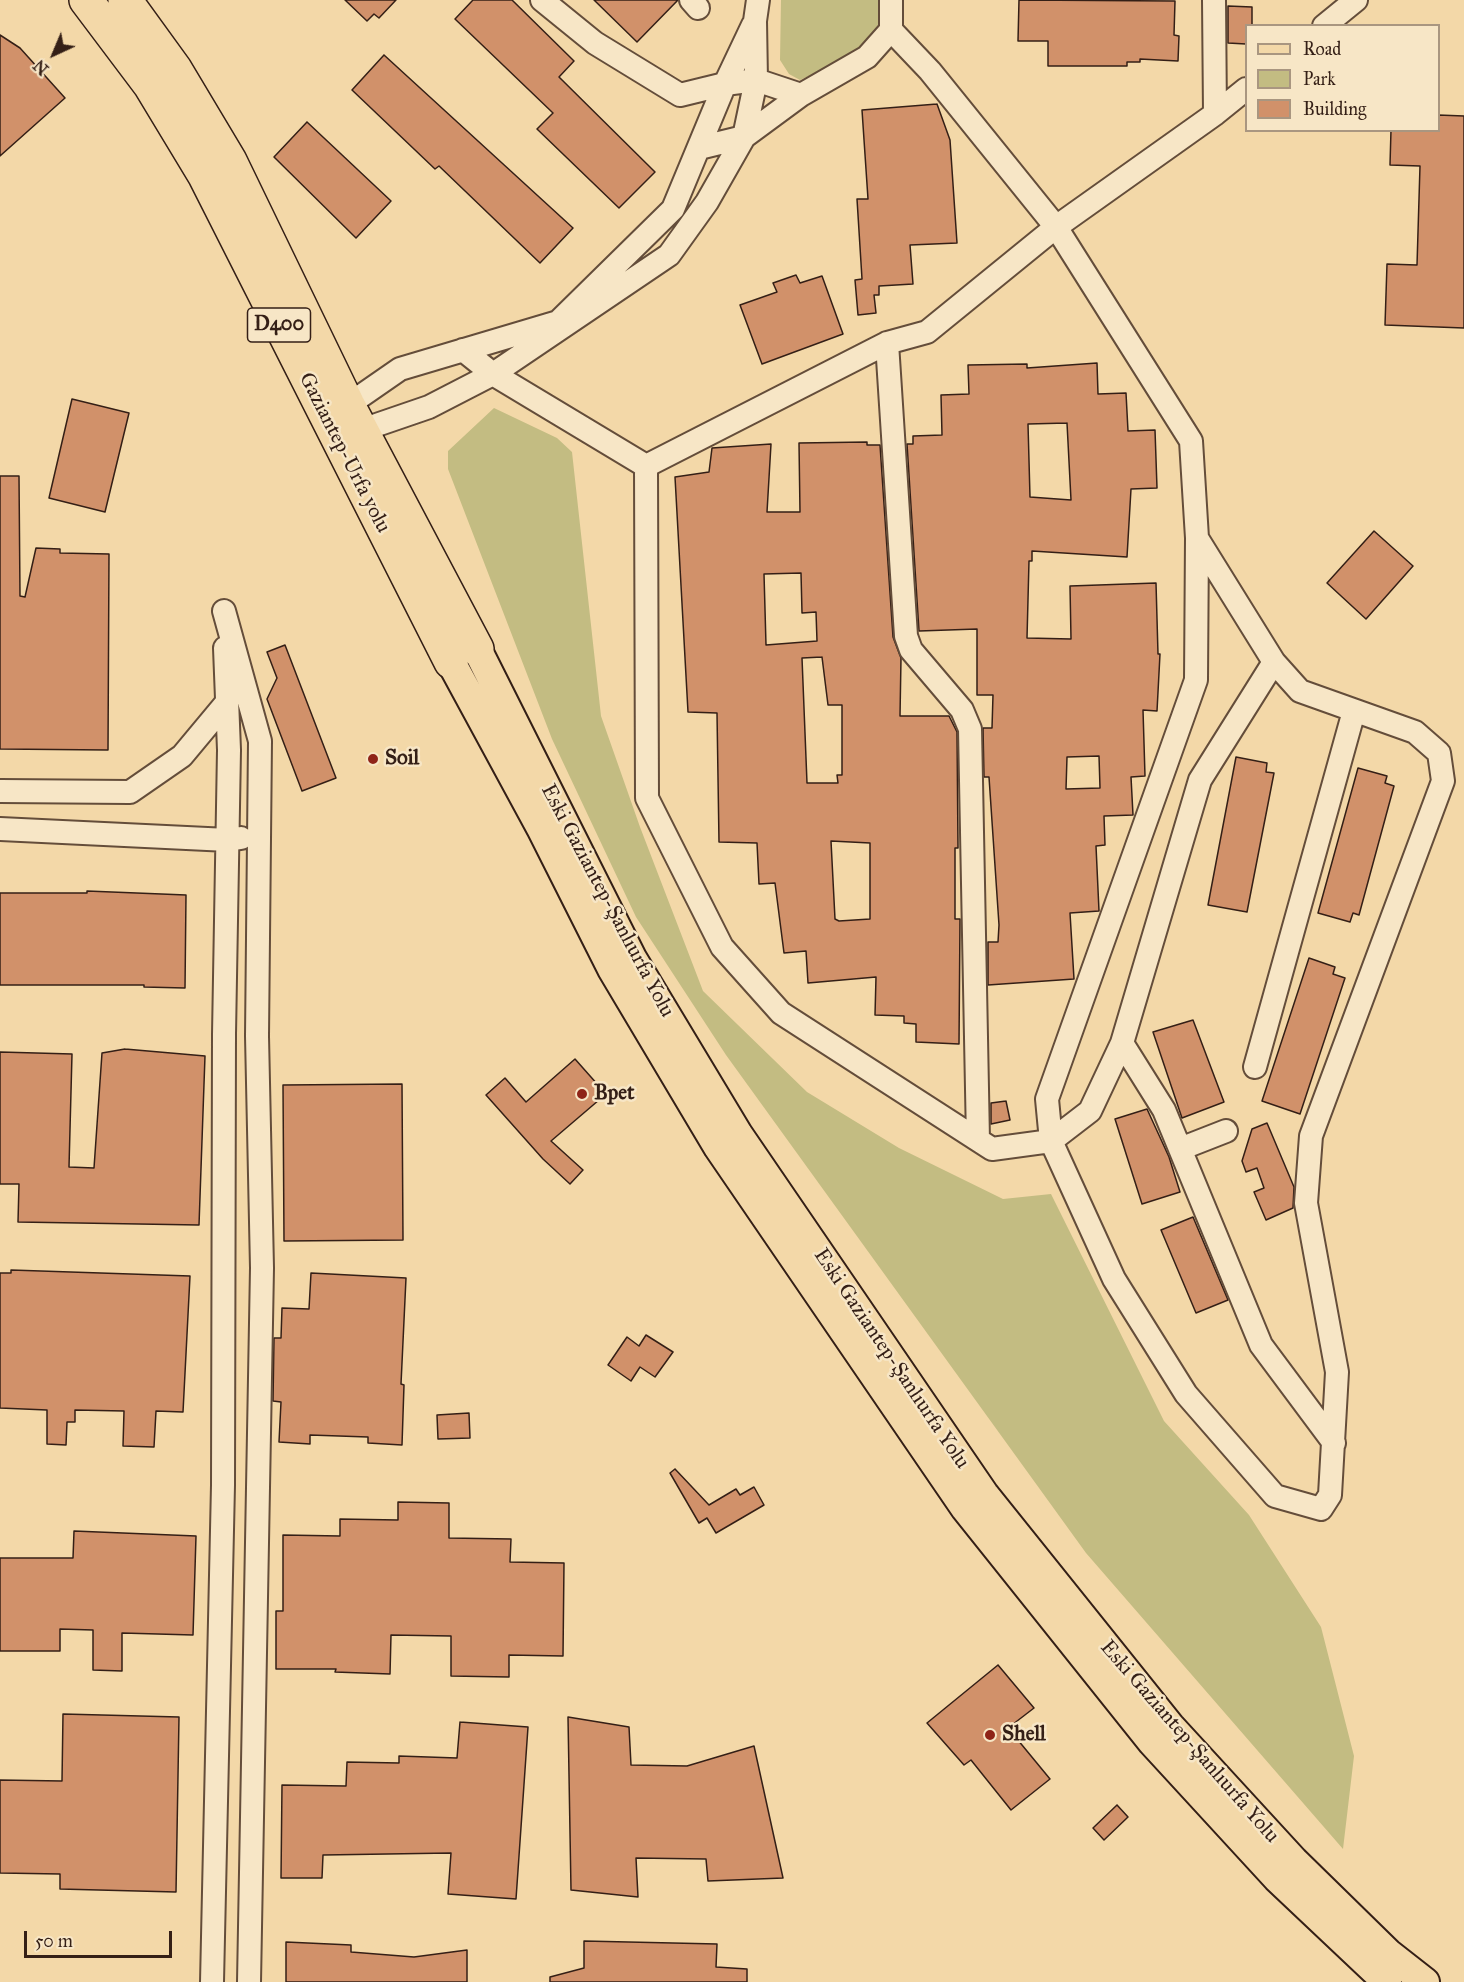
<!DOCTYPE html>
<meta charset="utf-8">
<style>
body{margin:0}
#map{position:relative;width:1464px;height:1982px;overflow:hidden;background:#f3d8a8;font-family:"IM FELL Great Primer",serif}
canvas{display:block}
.legend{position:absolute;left:1245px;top:24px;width:195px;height:108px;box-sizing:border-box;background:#f7e6c6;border:2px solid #a99680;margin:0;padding:8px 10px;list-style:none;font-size:18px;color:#341f16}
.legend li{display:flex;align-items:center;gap:12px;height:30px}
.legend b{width:30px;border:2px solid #a99680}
.north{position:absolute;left:24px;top:24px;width:60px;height:60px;-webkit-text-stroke:4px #f7e6c6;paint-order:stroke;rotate:224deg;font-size:16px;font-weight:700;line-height:24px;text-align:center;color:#341f16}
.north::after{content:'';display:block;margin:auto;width:21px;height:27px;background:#341f16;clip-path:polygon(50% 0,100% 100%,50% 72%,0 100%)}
.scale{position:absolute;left:24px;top:1931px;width:148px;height:27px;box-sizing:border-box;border:3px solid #341f16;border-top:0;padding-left:8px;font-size:18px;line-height:21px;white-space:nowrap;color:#341f16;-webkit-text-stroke:4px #f7e6c6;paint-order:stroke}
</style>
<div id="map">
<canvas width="1464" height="1982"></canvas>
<ul class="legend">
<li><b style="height:8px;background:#f3d8a8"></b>Road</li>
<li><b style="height:16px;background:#c3bc82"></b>Park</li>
<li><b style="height:16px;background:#d1916a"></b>Building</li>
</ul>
<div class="north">N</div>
<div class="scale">50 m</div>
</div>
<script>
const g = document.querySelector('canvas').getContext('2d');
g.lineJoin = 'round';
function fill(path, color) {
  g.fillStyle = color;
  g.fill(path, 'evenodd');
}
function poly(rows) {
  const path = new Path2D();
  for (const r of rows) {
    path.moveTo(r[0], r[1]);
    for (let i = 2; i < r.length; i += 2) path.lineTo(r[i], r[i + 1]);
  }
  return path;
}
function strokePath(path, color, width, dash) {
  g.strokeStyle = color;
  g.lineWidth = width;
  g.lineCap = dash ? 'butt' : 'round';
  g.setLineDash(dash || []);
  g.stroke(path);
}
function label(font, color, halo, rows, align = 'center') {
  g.font = font + ' "IM FELL Great Primer",serif';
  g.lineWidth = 5;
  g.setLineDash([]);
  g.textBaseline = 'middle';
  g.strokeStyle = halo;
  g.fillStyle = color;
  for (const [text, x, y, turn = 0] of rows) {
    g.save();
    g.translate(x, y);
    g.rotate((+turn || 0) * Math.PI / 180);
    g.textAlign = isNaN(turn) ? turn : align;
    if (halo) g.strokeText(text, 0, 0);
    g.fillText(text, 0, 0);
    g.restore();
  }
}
fill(poly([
 [781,0,883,0,883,22,865,50,800,80,789,74,780,60],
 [494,408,557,438,572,452,601,716,640,827,703,991,807,1092,899,1148,1003,1199,1051,1194,1164,1421,1249,1515,1321,1627,1354,1756,1343,1849,1086,1553,726,1055,636,917,552,739,448,469,448,451]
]), '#c3bc82');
const building = poly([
 [345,0,396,0,379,18,374,14,367,21,345,0],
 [473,0,512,0,574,61,559,77,655,172,619,208,537,129,553,113,455,19,473,0],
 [594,0,678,0,637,42,594,0],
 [1019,0,1175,1,1174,35,1179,36,1178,61,1140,59,1140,62,1127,62,1127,66,1048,66,1048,41,1018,41,1019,0],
 [1228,6,1252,7,1252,26,1246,26,1246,44,1228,43,1228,6],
 [0,35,20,48,65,98,0,156,0,35],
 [384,55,573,228,540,263,439,166,435,169,352,90,384,55],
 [937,104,950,140,957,243,910,245,913,284,879,286,879,295,874,295,876,313,858,315,855,280,862,279,857,199,868,199,862,110,937,104],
 [1438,115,1464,116,1464,328,1385,325,1387,264,1417,265,1420,166,1390,165,1391,130,1438,130,1438,115],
 [307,122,391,201,356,238,274,157,307,122],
 [796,275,800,283,822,276,843,334,762,364,740,305,777,292,773,283,796,275],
 [1097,363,1098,394,1126,393,1128,431,1155,430,1157,488,1131,489,1127,557,1032,551,1032,561,1029,561,1027,638,1071,639,1070,586,1156,583,1158,654,1160,654,1157,711,1143,710,1145,776,1131,777,1133,815,1104,816,1105,845,1096,846,1099,911,1070,913,1074,979,988,985,988,942,998,942,999,925,989,777,984,777,983,728,992,728,993,695,977,695,977,629,919,631,907,444,913,444,913,436,942,435,941,395,969,394,968,365,1027,364,1027,368,1097,363],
 [1067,423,1071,500,1030,497,1028,424,1067,423],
 [1099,756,1100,788,1066,789,1067,757,1099,756],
 [72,399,129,413,105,512,49,498,72,399],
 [867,442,867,445,880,445,893,637,901,658,900,716,949,716,957,732,958,848,955,848,955,919,960,919,959,1044,916,1042,916,1024,904,1023,904,1016,875,1015,876,977,808,983,806,951,784,953,775,883,759,884,757,843,719,842,717,713,688,712,675,477,709,472,712,448,771,444,767,512,800,512,799,443,867,442],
 [801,573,802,613,816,612,817,641,766,645,764,574,801,573],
 [822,657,828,705,842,705,842,775,837,775,838,783,807,783,802,658,822,657],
 [831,841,870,843,870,919,839,921,835,919,831,841],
 [0,476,19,476,20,596,25,597,36,548,60,549,60,553,109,554,108,750,0,749,0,476],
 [1374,531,1413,566,1366,619,1327,583,1374,531],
 [285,645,336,778,302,791,267,699,277,678,267,652,285,645],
 [1236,757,1267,763,1266,772,1274,773,1247,912,1208,905,1236,757],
 [1358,768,1387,776,1385,783,1394,786,1359,915,1353,913,1350,922,1318,913,1358,768],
 [87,891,186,895,185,988,144,987,144,985,0,985,0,893,87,893,87,891],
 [1309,958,1335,967,1333,974,1345,978,1300,1114,1262,1101,1309,958],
 [1193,1020,1224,1102,1182,1118,1153,1032,1193,1020],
 [125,1049,205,1056,199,1225,18,1222,19,1184,0,1184,0,1052,72,1054,69,1167,94,1168,102,1053,125,1049],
 [575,1059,606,1094,551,1141,583,1170,570,1184,543,1159,486,1095,505,1078,526,1102,575,1059],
 [402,1084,403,1240,284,1241,283,1085,402,1084],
 [1006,1101,1010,1120,991,1124,991,1103,1006,1101],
 [1147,1109,1169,1157,1180,1192,1142,1204,1115,1119,1147,1109],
 [1267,1123,1294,1187,1293,1208,1266,1220,1254,1192,1264,1188,1257,1168,1246,1172,1242,1161,1252,1129,1267,1123],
 [1193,1217,1228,1300,1196,1313,1161,1230,1193,1217],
 [11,1270,190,1276,183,1412,156,1411,154,1447,123,1446,124,1411,75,1410,75,1422,67,1422,66,1445,47,1444,47,1410,0,1408,0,1273,11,1273,11,1270],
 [311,1273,406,1278,401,1384,404,1385,402,1445,368,1443,368,1437,310,1435,310,1444,279,1442,281,1402,273,1401,274,1338,281,1338,282,1308,309,1309,311,1273],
 [646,1335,673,1352,655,1377,640,1367,631,1381,608,1365,627,1337,639,1346,646,1335],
 [469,1413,470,1438,438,1439,437,1415,469,1413],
 [675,1469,709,1505,736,1489,740,1495,754,1487,764,1505,716,1533,707,1518,699,1523,670,1473,675,1469],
 [398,1502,449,1503,449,1538,511,1539,510,1562,564,1563,563,1656,509,1655,509,1677,451,1676,451,1636,391,1635,390,1674,335,1672,336,1669,276,1669,276,1611,283,1611,283,1535,340,1536,340,1519,398,1520,398,1502],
 [74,1531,196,1536,193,1635,122,1633,122,1671,93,1670,93,1630,60,1629,60,1651,0,1651,0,1558,73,1558,74,1531],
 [998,1665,1034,1708,1008,1728,1050,1779,1011,1810,971,1760,964,1765,927,1723,998,1665],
 [63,1714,179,1717,176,1892,60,1889,60,1874,0,1873,0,1780,62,1781,63,1714],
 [568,1717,629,1727,631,1765,687,1766,754,1746,783,1878,708,1881,706,1859,636,1858,638,1897,571,1890,568,1717],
 [460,1722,528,1727,516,1899,448,1894,451,1853,323,1855,322,1878,281,1878,282,1785,346,1786,347,1762,399,1763,399,1756,457,1758,460,1722],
 [1117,1805,1128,1817,1104,1840,1093,1828,1117,1805],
 [584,1941,717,1944,716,1967,747,1969,747,1982,550,1982,550,1977,584,1968,584,1941],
 [286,1942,351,1945,351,1952,414,1957,467,1950,467,1982,286,1982,286,1942]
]);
fill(building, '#d1916a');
strokePath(building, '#341f16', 1.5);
const minor = poly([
 [542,0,595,43,680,95,725,84,756,80,801,95],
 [691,0,698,8],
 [891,0,891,30],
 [1214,0,1215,114],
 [1324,26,1356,0],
 [699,148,744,137,801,95,867,57,891,30,930,71,1056,227,1191,441,1197,538,1196,680,1047,1099,1051,1141,1114,1279,1186,1394,1275,1496,1321,1509,1330,1495,1337,1372,1306,1203,1311,1136,1443,781,1439,753,1415,732,1300,691,1274,662,1197,538],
 [887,343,906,636,911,650,962,710,970,729,978,1140],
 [463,350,493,374,646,466,647,798,722,947,781,1013,992,1149,1051,1141,1090,1111,1122,1043,1200,780,1274,662],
 [339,415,348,405,400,369,558,322,673,209,725,84,753,25],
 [349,428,362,430,429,407,493,374,669,255,707,202,744,137,756,80,755,21,758,0],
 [646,466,887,343,927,332,1056,227,1215,114,1246,89],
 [224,611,260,741,257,1036,262,1268,249,1982],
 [0,791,130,792,182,756,227,702],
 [0,829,228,840,241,838],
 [1122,1043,1164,1110,1261,1345,1334,1443],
 [1255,1067,1354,711],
 [1180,1149,1226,1131],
 [212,1982,223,1485,224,1034,229,750,225,648]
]);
const major = poly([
 [477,649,632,958,738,1134,984,1494,1170,1726,1294,1861,1388,1953,1425,1982],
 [451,662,541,828,612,969,718,1147,965,1508,1152,1742,1277,1878,1387,1982]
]);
const highway = poly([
 [86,0,150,85,205,176,451,662],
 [125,0,175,69,230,161,348,405,477,649]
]);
strokePath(minor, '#644d3a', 26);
strokePath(major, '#341f16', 32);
strokePath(highway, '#341f16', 36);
strokePath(minor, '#f7e6c6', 22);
strokePath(major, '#f3d8a8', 28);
strokePath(highway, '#f3d8a8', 33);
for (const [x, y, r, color] of [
 [373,759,6,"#8f2418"],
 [582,1094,6,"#8f2418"],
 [990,1735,6,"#8f2418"]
]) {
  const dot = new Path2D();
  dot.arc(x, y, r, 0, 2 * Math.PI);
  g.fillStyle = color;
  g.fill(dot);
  strokePath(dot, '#f7e6c6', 2);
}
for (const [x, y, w] of [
 [279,325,63]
]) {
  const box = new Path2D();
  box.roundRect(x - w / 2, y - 17, w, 34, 4.5);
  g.fillStyle = '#f7e6c6';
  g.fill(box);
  strokePath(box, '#341f16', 1.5);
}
label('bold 20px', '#341f16', null, [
 ["D400",279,325]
]);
label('21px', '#341f16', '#f7e6c6', [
 ["Gaziantep-Urfa yolu",344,453,63],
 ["Eski Gaziantep-Şanlıurfa Yolu",607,901,62],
 ["Eski Gaziantep-Şanlıurfa Yolu",891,1359,56],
 ["Eski Gaziantep-Şanlıurfa Yolu",1189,1742,49]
]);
label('bold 21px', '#341f16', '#f7e6c6', [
 ["Soil",385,759],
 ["Bpet",594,1094],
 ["Shell",1002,1735]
], 'left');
</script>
